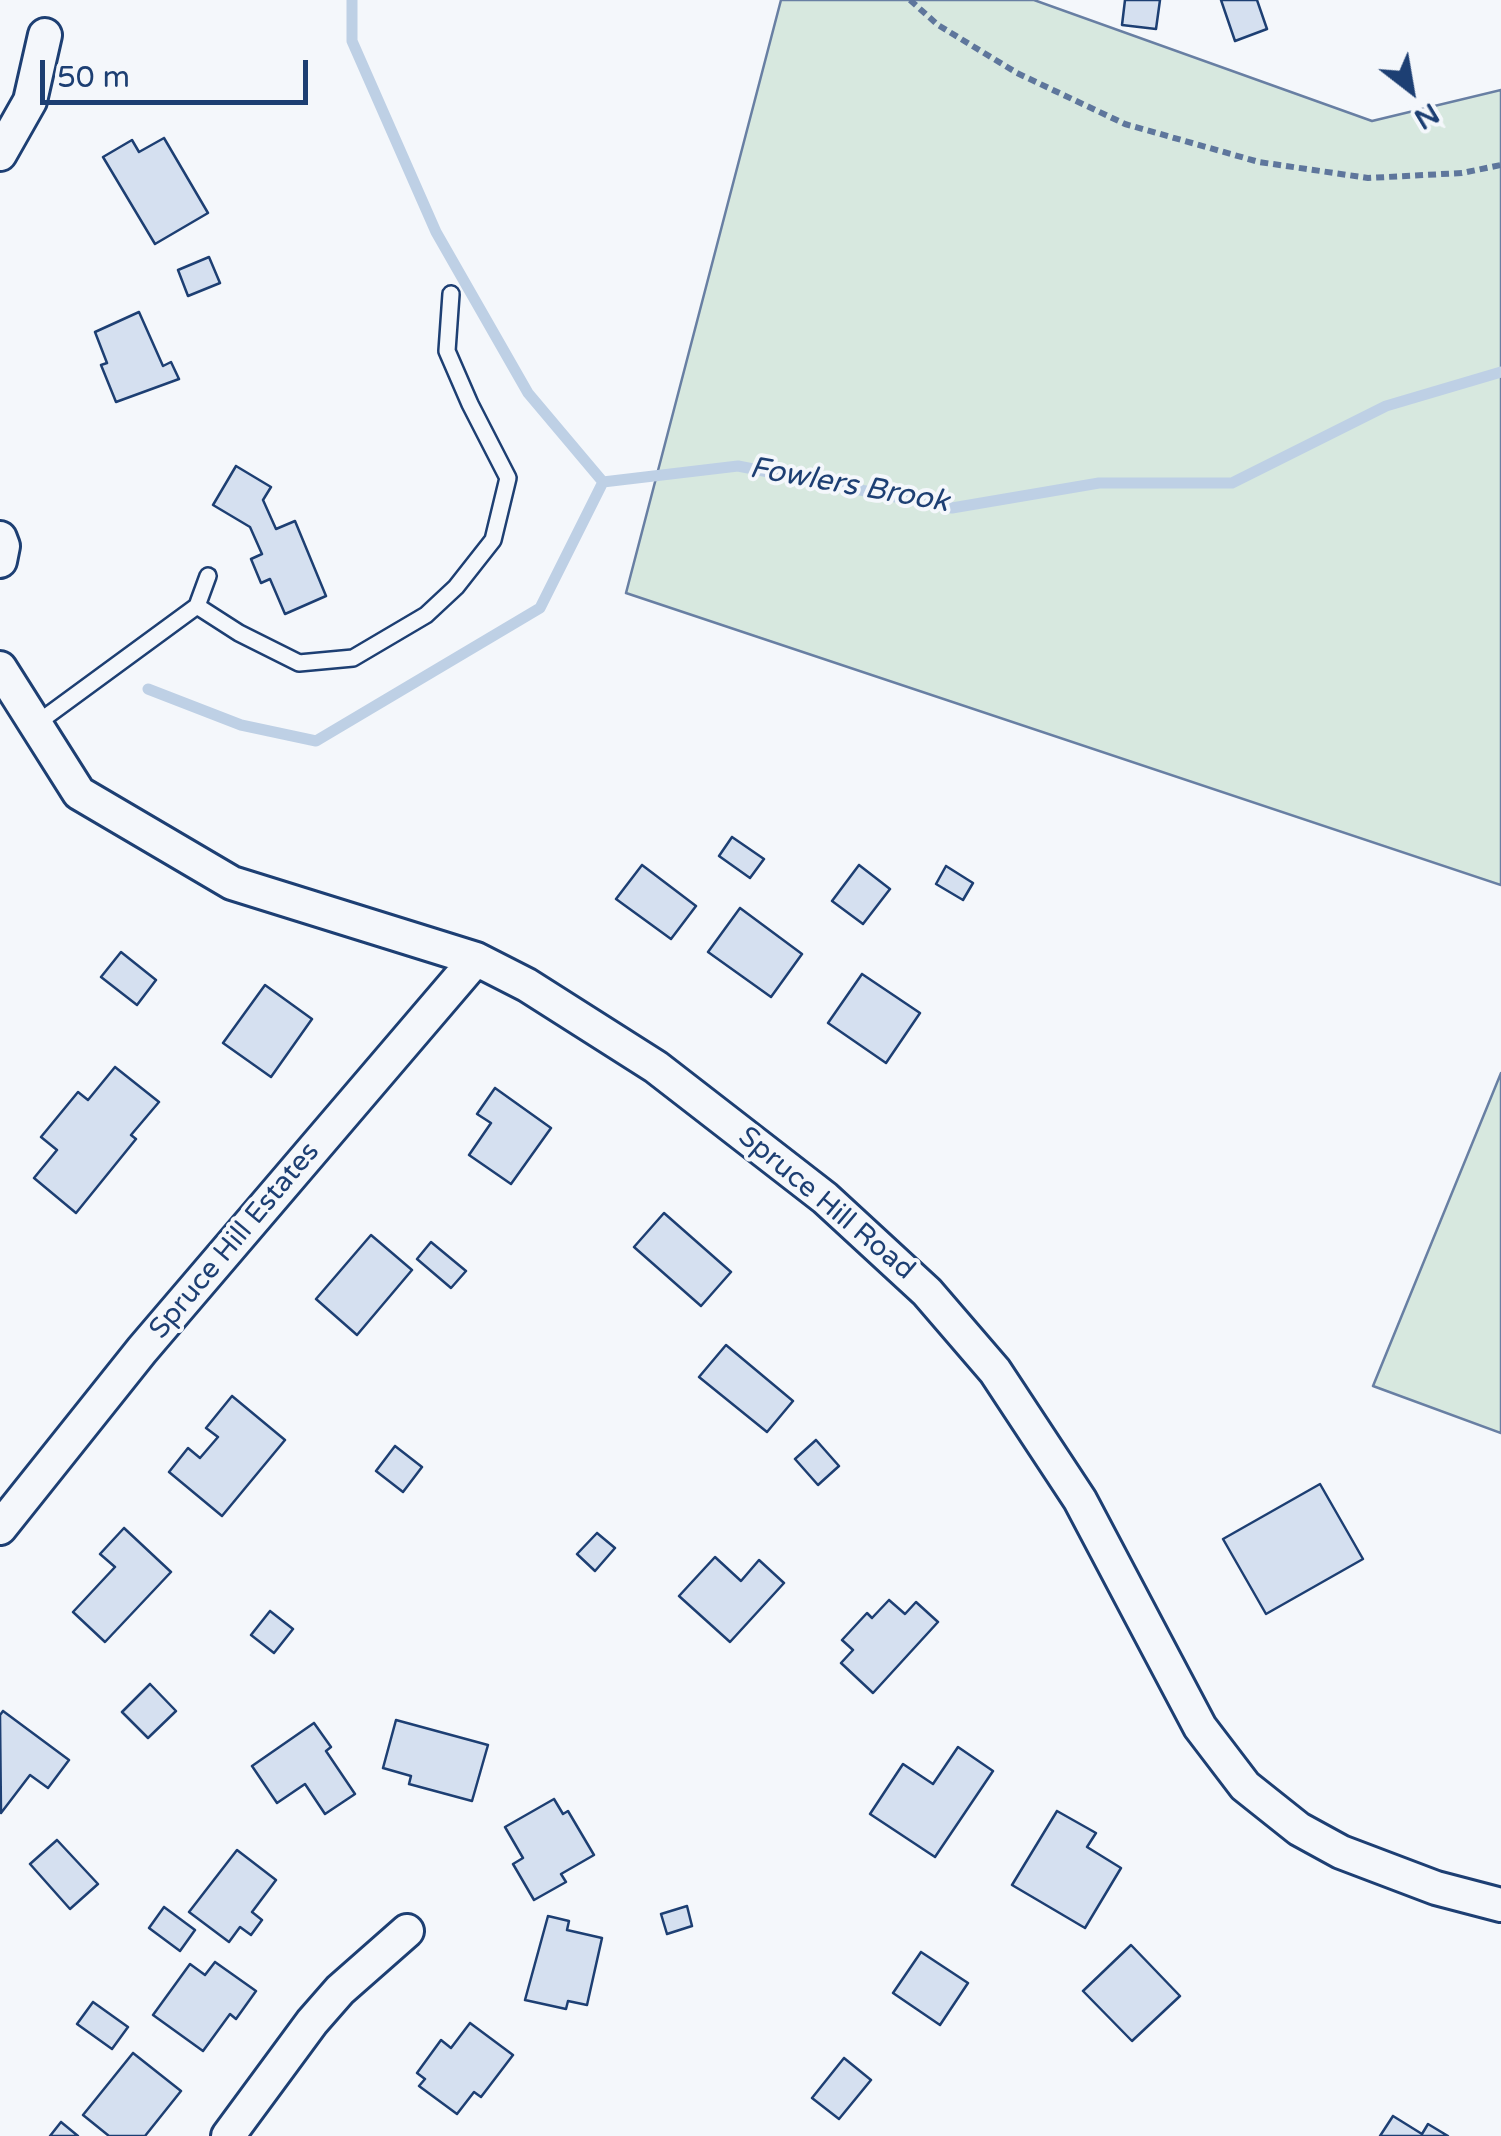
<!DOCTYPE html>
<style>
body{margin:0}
#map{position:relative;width:1501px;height:2136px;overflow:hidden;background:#f4f7fb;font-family:"Varela Round",sans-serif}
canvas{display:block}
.north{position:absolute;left:1361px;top:40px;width:100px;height:100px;-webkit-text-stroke:8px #f4f7fb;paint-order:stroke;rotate:149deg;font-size:28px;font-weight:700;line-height:40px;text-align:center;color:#1d3f73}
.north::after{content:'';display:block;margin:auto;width:35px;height:45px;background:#1d3f73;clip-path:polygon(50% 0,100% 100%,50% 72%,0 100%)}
.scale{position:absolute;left:40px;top:60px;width:268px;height:45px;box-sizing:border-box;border:5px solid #1d3f73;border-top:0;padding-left:12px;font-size:30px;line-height:35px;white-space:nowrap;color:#1d3f73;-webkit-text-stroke:8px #f4f7fb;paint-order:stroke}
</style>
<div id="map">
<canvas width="1501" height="2136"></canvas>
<div class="north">N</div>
<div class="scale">50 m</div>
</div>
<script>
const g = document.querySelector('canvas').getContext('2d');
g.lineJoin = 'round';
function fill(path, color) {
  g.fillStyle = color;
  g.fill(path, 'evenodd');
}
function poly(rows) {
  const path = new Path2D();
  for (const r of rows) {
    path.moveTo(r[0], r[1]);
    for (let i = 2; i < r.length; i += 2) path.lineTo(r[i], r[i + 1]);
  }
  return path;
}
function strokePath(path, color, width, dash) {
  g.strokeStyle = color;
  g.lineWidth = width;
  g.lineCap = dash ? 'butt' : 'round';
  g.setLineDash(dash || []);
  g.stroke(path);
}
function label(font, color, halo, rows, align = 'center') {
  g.font = font + ' "Varela Round",sans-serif';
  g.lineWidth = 8;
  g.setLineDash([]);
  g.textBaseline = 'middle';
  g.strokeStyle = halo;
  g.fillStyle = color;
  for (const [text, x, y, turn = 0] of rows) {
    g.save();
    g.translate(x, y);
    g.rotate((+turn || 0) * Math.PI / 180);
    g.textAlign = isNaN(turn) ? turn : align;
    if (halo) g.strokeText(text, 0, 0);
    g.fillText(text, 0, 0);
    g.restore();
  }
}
const green = poly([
 [781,0,1034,0,1372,121,1501,90,1501,885,626,593,781,0],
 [1501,1073,1501,1433,1373,1386,1501,1073]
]);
fill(green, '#d7e8df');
strokePath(green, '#687fa3', 2.5);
strokePath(poly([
 [352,0,352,41,436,232,528,393,603,482],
 [603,482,738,466,952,508,1099,483,1232,483,1386,406,1501,372],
 [148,689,241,725,316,741,540,608,603,482]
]), '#bed0e5', 11);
const building = poly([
 [1125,0,1160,0,1156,29,1122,25,1125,0],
 [1221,0,1257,0,1267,29,1235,41,1221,0],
 [164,138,208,213,155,244,103,157,132,140,139,152,164,138],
 [209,257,220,283,188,296,178,270,209,257],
 [139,312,163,366,171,362,179,379,116,402,101,365,107,363,95,332,139,312],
 [236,466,271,487,263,500,276,529,295,521,326,596,285,614,270,579,261,583,251,559,262,554,250,527,213,505,236,466],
 [732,837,764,859,750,878,719,856,732,837],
 [642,865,696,906,671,939,616,899,642,865],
 [859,865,890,889,863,924,832,901,859,865],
 [946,866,973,883,963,900,936,884,946,866],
 [740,908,802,954,771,997,708,952,740,908],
 [121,952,156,980,137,1005,101,977,121,952],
 [862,974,920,1013,886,1063,828,1023,862,974],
 [265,985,312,1019,271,1077,223,1043,265,985],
 [115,1067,159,1102,131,1135,136,1139,76,1213,34,1178,57,1150,41,1137,78,1092,88,1100,115,1067],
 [495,1088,551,1128,511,1184,469,1155,491,1123,477,1114,495,1088],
 [664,1213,731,1272,701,1306,634,1247,664,1213],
 [371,1235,412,1270,357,1335,316,1299,371,1235],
 [431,1242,466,1271,451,1288,417,1259,431,1242],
 [726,1345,793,1401,767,1432,699,1377,726,1345],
 [232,1396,285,1440,222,1516,169,1472,188,1448,200,1458,218,1437,206,1428,232,1396],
 [816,1440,839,1466,818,1485,795,1459,816,1440],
 [395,1446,422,1467,403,1492,376,1471,395,1446],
 [1320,1484,1363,1559,1266,1614,1223,1539,1320,1484],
 [124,1528,171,1572,105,1642,73,1612,115,1567,100,1554,124,1528],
 [597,1533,615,1548,595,1571,577,1554,597,1533],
 [715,1557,741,1581,759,1560,784,1583,730,1642,679,1596,715,1557],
 [889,1600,905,1614,916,1602,938,1622,873,1693,841,1663,853,1650,842,1640,867,1613,872,1618,889,1600],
 [270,1611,293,1629,274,1653,251,1635,270,1611],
 [150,1684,176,1711,148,1738,122,1712,150,1684],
 [3,1711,69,1760,48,1788,30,1775,1,1813,0,1715,3,1711],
 [396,1720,488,1745,472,1801,409,1784,411,1776,383,1768,396,1720],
 [314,1723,331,1747,326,1751,355,1794,325,1814,305,1784,277,1803,252,1766,314,1723],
 [958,1747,993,1771,935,1857,870,1814,903,1764,933,1784,958,1747],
 [554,1799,563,1814,568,1811,594,1855,561,1874,566,1882,534,1900,513,1864,523,1858,505,1827,554,1799],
 [1057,1811,1096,1833,1087,1847,1121,1868,1085,1928,1012,1885,1057,1811],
 [57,1840,98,1884,70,1909,30,1864,57,1840],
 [237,1850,276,1880,252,1912,262,1920,251,1935,240,1927,229,1942,189,1912,237,1850],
 [687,1906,692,1926,667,1934,661,1914,687,1906],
 [164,1907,195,1930,180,1951,149,1928,164,1907],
 [548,1916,569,1921,567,1930,602,1938,587,2005,568,2001,566,2009,525,2000,548,1916],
 [1131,1945,1180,1996,1132,2041,1083,1991,1131,1945],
 [921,1952,968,1983,940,2025,893,1993,921,1952],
 [215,1962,256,1991,236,2019,230,2014,203,2051,153,2015,190,1964,205,1975,215,1962],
 [93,2002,128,2027,112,2049,77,2024,93,2002],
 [470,2023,513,2055,481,2097,474,2092,457,2114,419,2086,425,2079,417,2073,441,2040,451,2048,470,2023],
 [133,2053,181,2091,145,2136,109,2136,83,2115,133,2053],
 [844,2058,871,2080,839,2119,812,2098,844,2058],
 [1393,2116,1422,2134,1428,2124,1448,2136,1380,2136,1393,2116],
 [61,2122,78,2136,50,2136,61,2122]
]);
fill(building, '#d5e0f0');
strokePath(building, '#1d3f73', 2.5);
const lane = poly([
 [197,606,239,633,299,663,353,658,426,615,456,587,493,540,508,478,470,404,447,351,451,294],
 [36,724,197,606,208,576]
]);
const street = poly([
 [0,154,30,101,45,35],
 [0,538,3,546,0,561],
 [0,668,79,793,232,883,476,959,527,985,656,1067,825,1198,927,1292,995,1371,1080,1500,1200,1727,1245,1786,1299,1829,1341,1852,1436,1888,1501,1905],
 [0,1528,142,1350,476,959],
 [228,2136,312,2022,340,1990,407,1931]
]);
strokePath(lane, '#1d3f73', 20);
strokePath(street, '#1d3f73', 38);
strokePath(poly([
 [910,0,938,25,1017,73,1125,124,1259,162,1368,178,1462,173,1501,165]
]), '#5e769c', 6, [8, 5]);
strokePath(lane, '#f4f7fb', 15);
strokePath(street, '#f4f7fb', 32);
label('28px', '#1d3f73', '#f4f7fb', [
 ["Spruce Hill Road",826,1204,40],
 ["Spruce Hill Estates",235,1241,-50]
]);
label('italic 30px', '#1d3f73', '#f4f7fb', [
 ["Fowlers Brook",849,486,10]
]);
</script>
